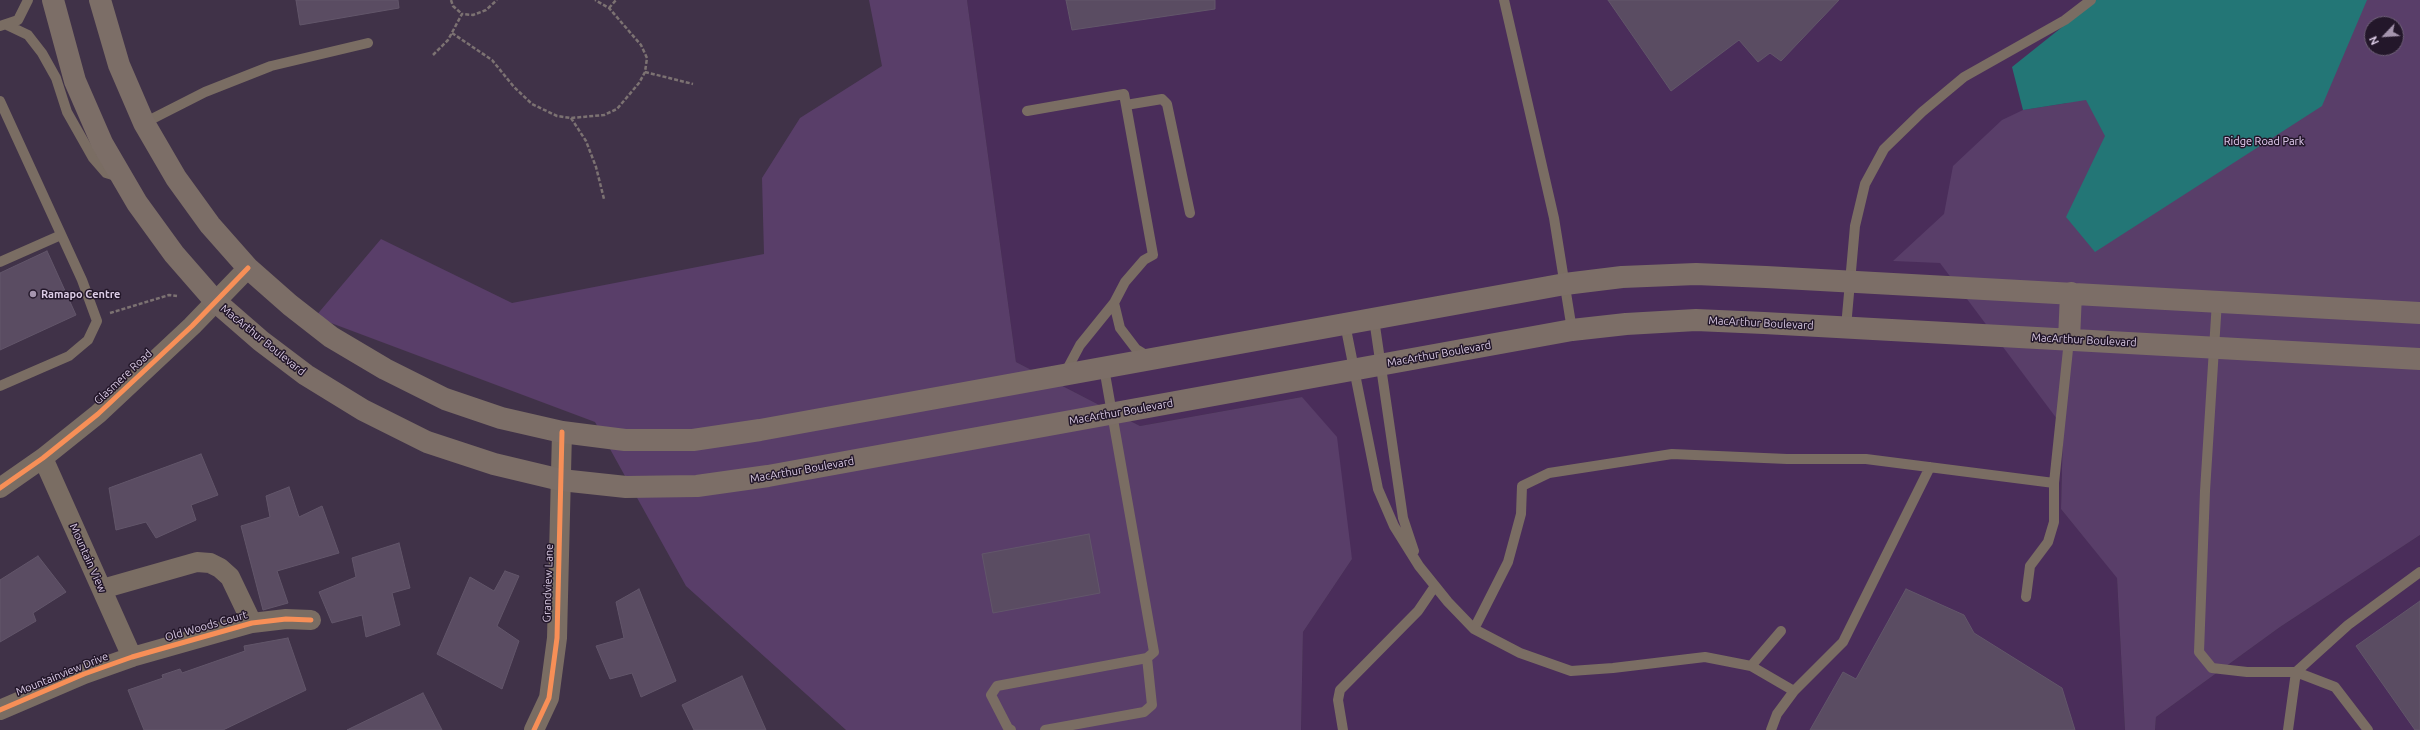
<!DOCTYPE html>
<style>
body{margin:0}
#map{position:relative;width:2420px;height:730px;overflow:hidden;background:#403248;font-family:Ubuntu,sans-serif}
canvas{display:block}
.north{position:absolute;left:2364px;top:16px;width:40px;height:40px;box-sizing:border-box;background:#23172a;border:1px solid #6d5f75;border-radius:50%;rotate:245deg;font-size:11px;font-weight:700;line-height:16px;text-align:center;color:#dbcbe5}
.north::after{content:'';display:block;margin:auto;width:14px;height:18px;background:#a595ae;clip-path:polygon(50% 0,100% 100%,50% 72%,0 100%)}
</style>
<div id="map">
<canvas width="2420" height="730"></canvas>
<div class="north">N</div>
</div>
<script>
const g = document.querySelector('canvas').getContext('2d');
g.lineJoin = 'round';
function fill(path, color) {
  g.fillStyle = color;
  g.fill(path, 'evenodd');
}
function poly(rows) {
  const path = new Path2D();
  for (const r of rows) {
    path.moveTo(r[0], r[1]);
    for (let i = 2; i < r.length; i += 2) path.lineTo(r[i], r[i + 1]);
  }
  return path;
}
function strokePath(path, color, width, dash) {
  g.strokeStyle = color;
  g.lineWidth = width;
  g.lineCap = dash ? 'butt' : 'round';
  g.setLineDash(dash || []);
  g.stroke(path);
}
function label(font, color, halo, rows, align = 'center') {
  g.font = font + ' Ubuntu,sans-serif';
  g.lineWidth = 3;
  g.setLineDash([]);
  g.textBaseline = 'middle';
  g.strokeStyle = halo;
  g.fillStyle = color;
  for (const [text, x, y, turn = 0] of rows) {
    g.save();
    g.translate(x, y);
    g.rotate((+turn || 0) * Math.PI / 180);
    g.textAlign = isNaN(turn) ? turn : align;
    if (halo) g.strokeText(text, 0, 0);
    g.fillText(text, 0, 0);
    g.restore();
  }
}
fill(poly([
 [967,0,2367,0,2063,427,2061,509,2117,577,2125,730,1301,730,1303,632,1352,559,1302,397,1140,426,1016,362],
 [2420,535,2420,730,2155,730,2156,717,2280,627]
]), '#4a2d5a');
fill(poly([
 [869,0,967,0,1016,362,1140,426,1302,397,1337,437,1352,559,1303,632,1301,730,846,730,686,586,595,422,315,317,381,239,512,303,764,254,762,178,800,118,882,66],
 [2180,0,2420,0,2420,535,2280,627,2156,717,2155,730,2125,730,2117,578,2061,509,2063,427,1940,263,1893,261,1944,214,1953,166,2002,120,2023,110,2067,103],
 [2372,24,2396,24,2396,48,2372,48]
]), '#593e69');
fill(poly([
 [2096,0,2367,0,2322,106,2095,252,2066,217,2105,136,2086,100,2023,110,2012,67]
]), '#237676');
const building = poly([
 [296,0,398,0,399,8,300,25,296,0],
 [1066,0,1215,0,1215,9,1072,30,1066,0],
 [1608,0,1839,0,1781,61,1770,53,1758,62,1739,40,1671,91,1608,0],
 [47,251,76,315,0,350,0,273,47,251],
 [201,454,218,495,191,505,196,520,156,538,146,522,116,530,109,488,201,454],
 [289,487,299,517,322,506,339,553,277,571,288,603,263,610,241,526,270,517,266,496,289,487],
 [1089,534,1100,593,993,613,982,554,1089,534],
 [399,543,410,588,392,593,400,625,366,637,362,615,332,623,319,592,356,577,352,558,399,543],
 [38,556,66,592,33,613,36,621,0,642,0,580,38,556],
 [505,571,519,576,497,626,519,641,502,689,437,654,470,577,494,591,505,571],
 [639,589,676,681,641,697,632,673,610,679,596,646,624,638,616,602,639,589],
 [1906,589,1964,615,1974,633,2062,688,2075,730,1810,730,1843,672,1856,679,1906,589],
 [2420,601,2420,730,2415,730,2356,646,2420,601],
 [288,638,306,690,223,730,144,730,128,690,163,678,162,675,180,669,182,673,245,651,244,646,288,638],
 [742,676,766,730,694,730,682,705,742,676],
 [423,693,442,730,347,730,423,693]
]);
fill(building, '#5a4c62');
strokePath(building, '#62566a', 1);
strokePath(poly([
 [451,0,453,6,462,14],
 [609,8,616,0],
 [452,33,492,60,514,87,532,104,557,116,571,118,604,115,617,109,639,83,645,72,647,58,641,45,609,8,595,0],
 [433,55,448,40,462,14,473,15,486,10,497,0],
 [645,72,693,84],
 [571,118,586,141,596,167,604,199],
 [110,313,169,295,177,296]
]), '#7c7272', 2.5, [4, 2]);
strokePath(poly([
 [1504,0,1554,218,1572,330],
 [7,25,28,35,42,53,56,78,67,112,93,158,106,173,119,177],
 [0,26,18,20,28,0],
 [0,101,82,280,97,321,88,340,69,356,0,386],
 [1126,105,1162,99,1167,104,1190,213],
 [1027,111,1124,94,1153,255,1144,260,1125,282,1114,303,1080,345,1064,375],
 [144,123,205,92,271,66,368,43],
 [0,262,61,235],
 [2217,301,2205,491,2199,652,2212,668,2247,672,2296,672,2335,687,2368,730],
 [1114,303,1120,328,1136,349,1149,357],
 [1374,319,1403,518,1414,551],
 [1345,324,1378,489,1394,526,1419,566,1448,602,1474,629,1520,653,1571,671,1613,668,1705,657,1751,666,1794,691,1777,714,1771,730],
 [1846,327,1855,226,1865,184,1884,149,1922,112,1964,77,2065,20,2091,0],
 [2026,597,2030,566,2048,542,2054,522,2054,483,2069,340],
 [1474,629,1508,562,1521,514,1522,486,1549,473,1672,454,1787,459,1866,459,2054,483],
 [1751,666,1781,631],
 [1794,691,1843,642,1930,467],
 [1011,730,1008,728,991,695,997,686,1147,658,1154,652,1104,368],
 [1045,730,1144,712,1152,705,1147,658],
 [1343,730,1338,700,1340,690,1418,611,1435,586],
 [2288,730,2296,672,2348,625,2420,572]
]), '#7a6d63', 10);
strokePath(poly([
 [43,458,132,657],
 [0,488,43,458,98,414,192,326,248,268],
 [102,589,197,562,210,563,220,568,230,577,252,623],
 [0,710,84,674,132,657,252,623,286,619,311,620],
 [534,730,549,698,557,638,562,432]
]), '#7a6d63', 20);
strokePath(poly([
 [53,0,75,81,102,143,137,203,174,254,215,301,261,341,306,375,363,410,427,442,494,464,561,480,626,487,697,486,768,476,1572,330,1626,324,1696,320,1764,323,2420,359],
 [100,0,119,65,144,123,176,178,210,225,248,268,290,305,331,337,385,369,445,399,501,418,562,432,625,440,693,440,760,430,1565,284,1622,277,1696,274,1766,277,2420,313],
 [2069,340,2071,293]
]), '#7c6e67', 22);
strokePath(poly([
 [0,488,43,458,98,414,192,326,248,268],
 [0,710,84,674,132,657,252,623,286,619,311,620],
 [534,730,549,698,557,638,562,432]
]), '#f78f57', 5);
for (const [x, y, r, color] of [
 [33,294,4,"#a595ae"]
]) {
  const dot = new Path2D();
  dot.arc(x, y, r, 0, 2 * Math.PI);
  g.fillStyle = color;
  g.fill(dot);
  strokePath(dot, '#23172a', 1.5);
}
label('11px', '#e8d2f6', '#23172a', [
 ["Ridge Road Park",2264,141]
]);
label('bold 11px', '#dbcbe5', '#23172a', [
 ["Ramapo Centre",41,294]
], 'left');
label('11px', '#dbcbe5', '#23172a', [
 ["MacArthur Boulevard",1761,323,3],
 ["MacArthur Boulevard",263,340,39],
 ["MacArthur Boulevard",2084,340,3],
 ["MacArthur Boulevard",1439,354,-10],
 ["Glasmere Road",123,377,-43],
 ["MacArthur Boulevard",1121,412,-10],
 ["MacArthur Boulevard",802,470,-10],
 ["Mountain View",88,558,66],
 ["Grandview Lane",548,583,-88],
 ["Old Woods Court",206,626,-16],
 ["Mountainview Drive",62,674,-22]
]);
</script>
